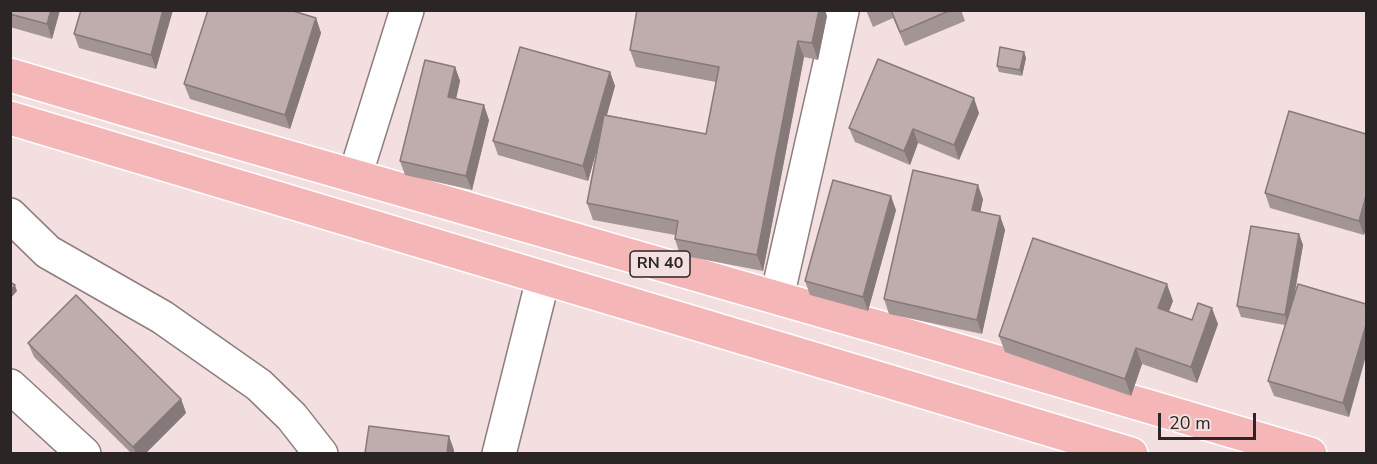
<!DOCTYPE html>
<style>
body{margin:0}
#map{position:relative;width:1377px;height:464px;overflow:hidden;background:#f3dfdf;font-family:"Nunito Sans",sans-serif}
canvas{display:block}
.frame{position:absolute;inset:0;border:12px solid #2c2525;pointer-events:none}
.scale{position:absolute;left:1158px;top:413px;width:98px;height:27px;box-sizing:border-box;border:3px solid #2c2525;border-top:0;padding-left:8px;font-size:18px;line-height:21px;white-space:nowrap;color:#2c2525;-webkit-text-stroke:4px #f3dfdf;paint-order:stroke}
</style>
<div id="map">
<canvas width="1377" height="464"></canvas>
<div class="frame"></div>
<div class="scale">20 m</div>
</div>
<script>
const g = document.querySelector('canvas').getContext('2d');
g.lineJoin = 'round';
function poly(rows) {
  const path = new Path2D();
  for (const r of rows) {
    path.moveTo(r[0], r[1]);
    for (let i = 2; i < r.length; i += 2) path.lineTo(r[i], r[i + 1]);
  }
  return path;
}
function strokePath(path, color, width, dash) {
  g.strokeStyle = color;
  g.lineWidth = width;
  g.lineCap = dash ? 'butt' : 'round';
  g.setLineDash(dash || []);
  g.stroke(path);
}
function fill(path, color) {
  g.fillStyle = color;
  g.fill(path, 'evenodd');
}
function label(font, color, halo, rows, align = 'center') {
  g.font = font + ' "Nunito Sans",sans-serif';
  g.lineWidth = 5;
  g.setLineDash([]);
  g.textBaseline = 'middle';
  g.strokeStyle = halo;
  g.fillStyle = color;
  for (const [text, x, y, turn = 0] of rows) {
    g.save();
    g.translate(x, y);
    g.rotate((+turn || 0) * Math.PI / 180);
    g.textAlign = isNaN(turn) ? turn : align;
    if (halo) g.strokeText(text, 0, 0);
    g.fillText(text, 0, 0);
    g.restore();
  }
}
const minor = poly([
 [355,176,407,10],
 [10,215,48,252,162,317,259,385,292,417,321,454],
 [777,297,842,11],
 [10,386,84,454],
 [499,454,543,279]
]);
const highway = poly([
 [10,75,198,131,899,333,1310,454],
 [10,118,1131,454]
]);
strokePath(minor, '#8f7d7d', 36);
strokePath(highway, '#fff', 36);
strokePath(minor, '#fff', 33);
strokePath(highway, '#f4b6b7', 33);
fill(poly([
 [10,10,60,10,52,39,10,27],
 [81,10,173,10,156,69,79,48,74,34],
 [866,10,961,10,965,21,905,46,893,18,873,27],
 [827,16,818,60,804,57,763,271,680,255,675,239,675,235,593,220,587,203,597,149,588,181,498,155,493,141,610,72,615,86,607,115,706,134,716,82,636,67,630,50],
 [316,18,321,33,290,129,190,99,184,84],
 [1024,52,1026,58,1022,76,999,72,997,66],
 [455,67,460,81,456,99,489,120,472,190,405,175,400,161],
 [979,113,959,160,918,143,910,165,855,142,849,128],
 [1366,134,1366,228,1364,235,1270,208,1265,193],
 [983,199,980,212,1000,216,1005,230,982,334,889,314,884,299],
 [896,210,868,311,810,295,805,281],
 [1299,234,1303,245,1294,297,1366,304,1349,417,1274,396,1268,381,1285,325,1241,317,1237,306],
 [1173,301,1169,311,1192,320,1218,324,1197,383,1142,364,1131,396,1005,352,999,336],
 [28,343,181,399,186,413,146,453,131,453,34,357]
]), '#a49595');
fill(poly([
 [51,10,60,10,52,39,47,24],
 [163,10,173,10,156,69,151,55],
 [819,10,825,10,827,16,818,60,812,43],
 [316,18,321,33,290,129,285,115],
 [798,41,804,57,763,271,757,255],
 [1024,52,1026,58,1022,76,1020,70],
 [455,67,460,81,453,111,448,97],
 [610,72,615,86,588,181,583,166],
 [974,98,979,113,959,160,954,145],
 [484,105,489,120,472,190,466,176],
 [913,129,918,143,910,165,904,151],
 [978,185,983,199,978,224,972,210],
 [891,196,896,210,868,311,863,297],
 [1366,196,1366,228,1364,235,1359,221],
 [1000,216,1005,230,982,334,977,320],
 [1299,234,1303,245,1289,326,1285,315],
 [1167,284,1173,301,1164,324,1158,308],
 [15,285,17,291,10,299,10,291],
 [1212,308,1218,324,1197,383,1191,367],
 [1366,325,1366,356,1349,417,1343,403],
 [1136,348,1142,364,1131,396,1125,379],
 [181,399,186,413,146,453,136,453,133,447],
 [449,436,454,450,454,453,447,453]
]), '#867979');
const building = poly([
 [10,10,51,10,47,24,10,14,10,10],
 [81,10,163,10,151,55,74,34,81,10],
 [208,10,290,10,316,18,285,115,184,84,208,10],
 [637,10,819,10,812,43,798,41,757,255,675,239,678,221,587,203,604,115,706,134,719,67,630,50,637,10],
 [891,10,951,10,900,32,891,10],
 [520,47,610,72,583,166,493,141,520,47],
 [1000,47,1024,52,1020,70,997,66,1000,47],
 [878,59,974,98,954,145,913,129,904,151,849,128,878,59],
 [425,60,455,67,448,97,484,105,466,176,400,161,425,60],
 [1289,111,1366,134,1366,196,1359,221,1265,193,1289,111],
 [913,170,978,185,972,210,1000,216,977,320,884,299,913,170],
 [833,180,891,196,863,297,805,281,833,180],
 [1251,226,1299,234,1285,315,1237,306,1251,226],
 [1033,238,1167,284,1158,308,1192,320,1198,303,1212,308,1191,367,1136,348,1125,379,999,336,1033,238],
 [10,282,15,285,10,291,10,282],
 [1298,284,1366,304,1366,325,1343,403,1268,381,1298,284],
 [76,295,181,399,133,447,28,343,76,295],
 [369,426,449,436,447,453,365,453,369,426]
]);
fill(building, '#bfadad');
strokePath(building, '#867979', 1.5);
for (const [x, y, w] of [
 [660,264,60]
]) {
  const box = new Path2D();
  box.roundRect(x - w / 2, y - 13, w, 26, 4.5);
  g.fillStyle = '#f3dfdf';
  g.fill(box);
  strokePath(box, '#2c2525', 1.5);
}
label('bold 16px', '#2c2525', null, [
 ["RN 40",660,264]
]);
</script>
